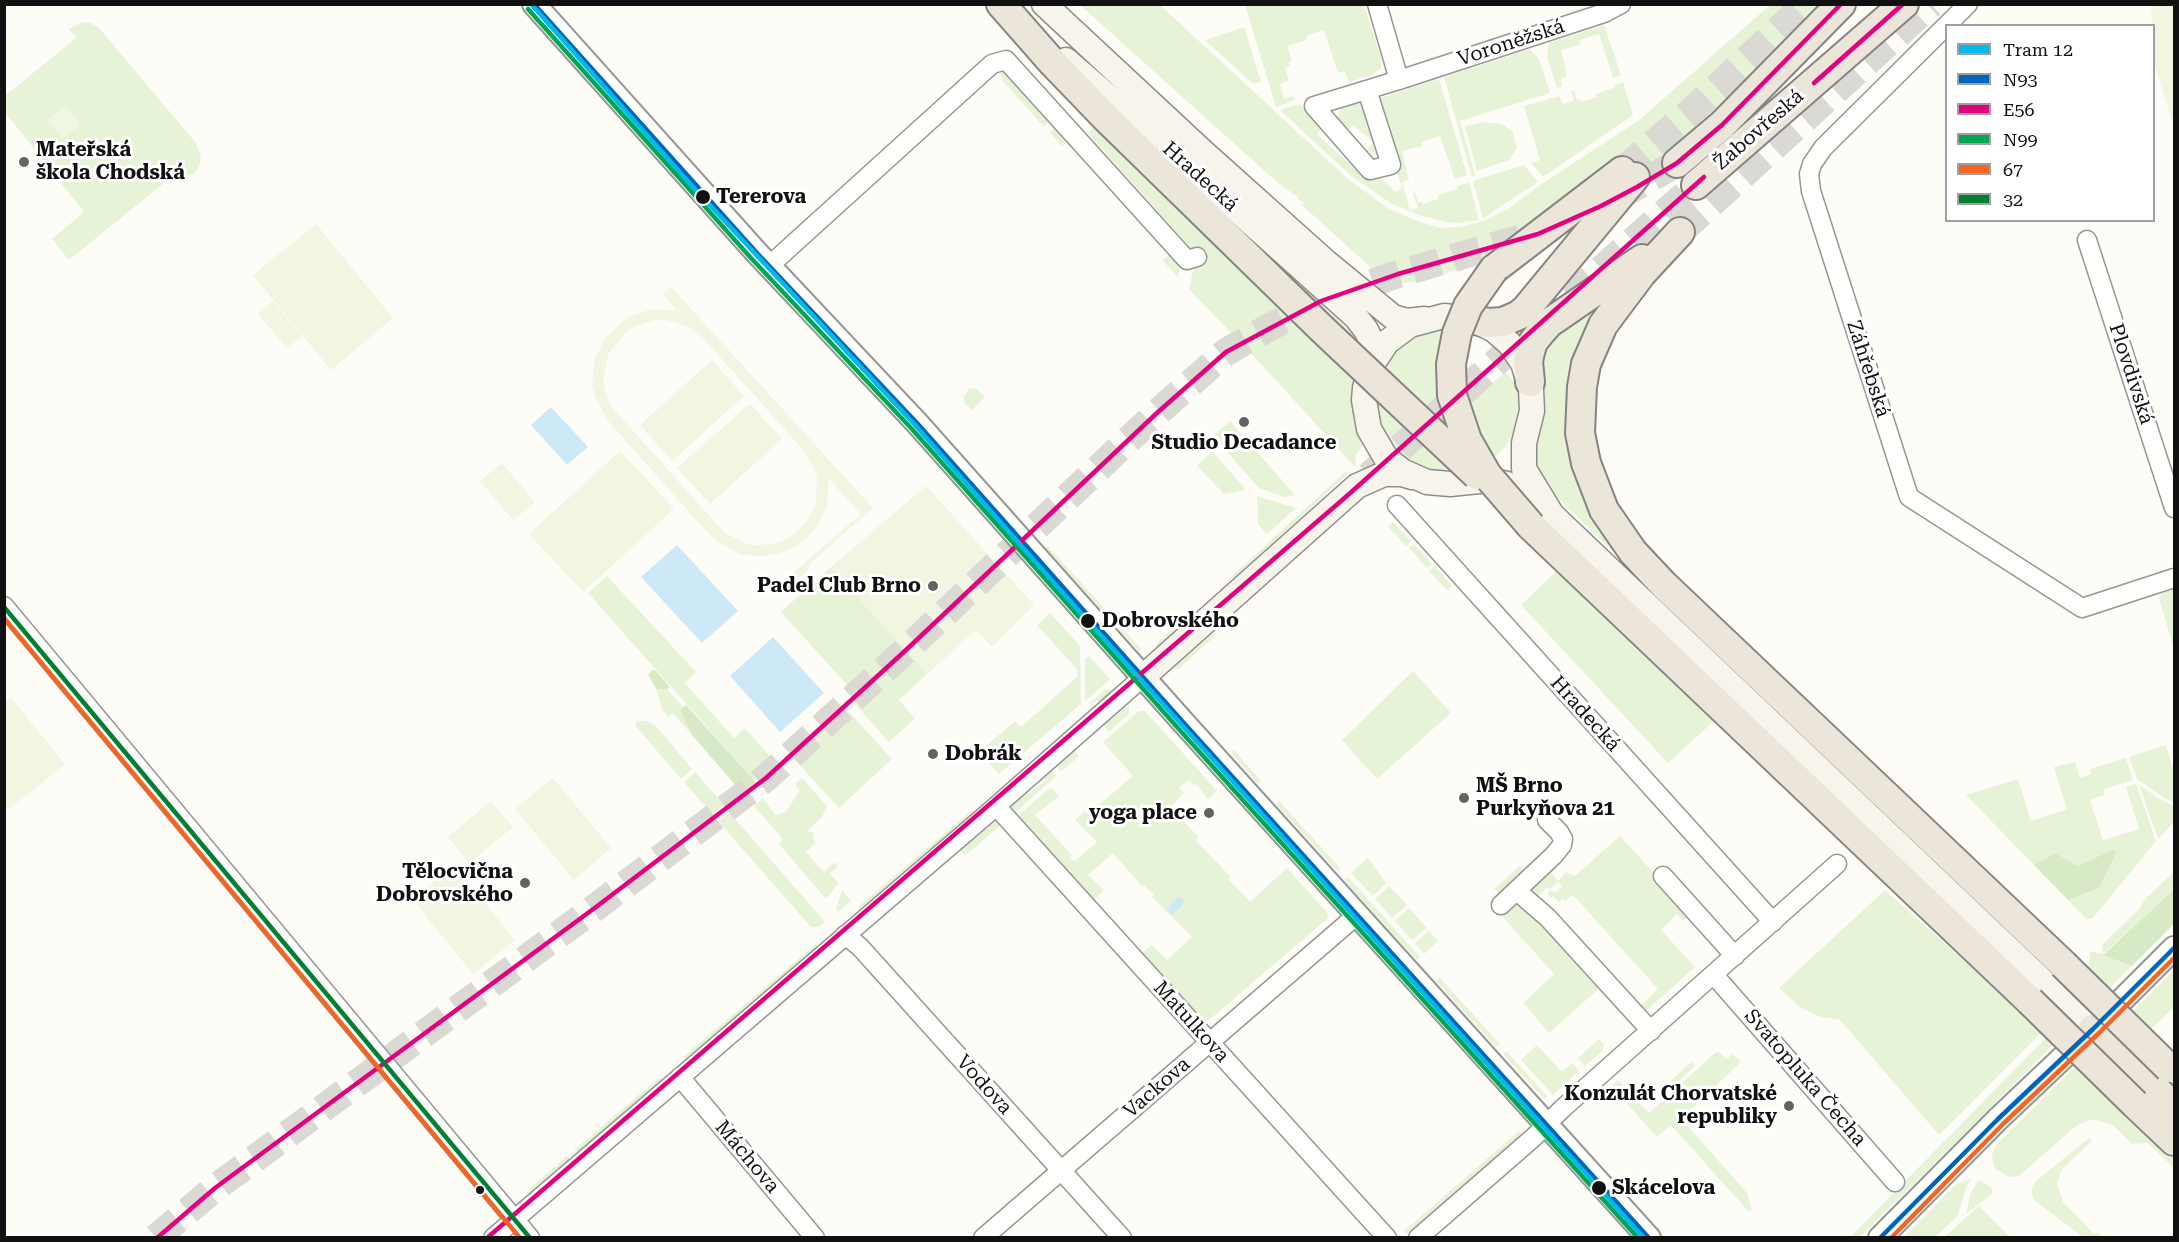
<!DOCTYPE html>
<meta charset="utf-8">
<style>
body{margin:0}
#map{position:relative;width:2179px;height:1242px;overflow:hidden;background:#fdfcf7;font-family:"Roboto Serif",serif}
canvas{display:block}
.frame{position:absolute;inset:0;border:6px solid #111;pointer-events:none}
.legend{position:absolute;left:1945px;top:24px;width:210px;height:198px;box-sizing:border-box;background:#fff;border:2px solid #a0a0a0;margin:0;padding:8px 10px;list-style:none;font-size:18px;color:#111}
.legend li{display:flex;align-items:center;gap:12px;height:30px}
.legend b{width:30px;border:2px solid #a0a0a0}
</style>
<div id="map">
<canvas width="2179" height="1242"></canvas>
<div class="frame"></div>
<ul class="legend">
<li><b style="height:8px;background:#02b9e7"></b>Tram 12</li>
<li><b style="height:8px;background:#0065bd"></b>N93</li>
<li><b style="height:8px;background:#e5007d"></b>E56</li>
<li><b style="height:8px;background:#00a651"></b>N99</li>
<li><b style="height:8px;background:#f26522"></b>67</li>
<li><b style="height:8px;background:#008033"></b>32</li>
</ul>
</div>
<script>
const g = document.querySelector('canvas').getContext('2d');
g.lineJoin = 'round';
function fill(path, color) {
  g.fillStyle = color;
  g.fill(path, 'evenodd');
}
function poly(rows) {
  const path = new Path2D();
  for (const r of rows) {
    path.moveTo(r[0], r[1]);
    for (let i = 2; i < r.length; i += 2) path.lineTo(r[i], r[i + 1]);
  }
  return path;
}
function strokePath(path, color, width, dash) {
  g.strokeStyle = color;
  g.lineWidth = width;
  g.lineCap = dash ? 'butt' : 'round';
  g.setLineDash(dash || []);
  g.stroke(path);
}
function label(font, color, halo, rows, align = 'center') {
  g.font = font + ' "Roboto Serif",serif';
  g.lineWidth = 6;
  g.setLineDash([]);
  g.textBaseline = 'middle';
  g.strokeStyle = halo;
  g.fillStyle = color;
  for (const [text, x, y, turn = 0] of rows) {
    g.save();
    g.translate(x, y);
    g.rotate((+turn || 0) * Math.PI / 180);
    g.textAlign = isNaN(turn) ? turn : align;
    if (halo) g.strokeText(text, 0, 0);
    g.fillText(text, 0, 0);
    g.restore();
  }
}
fill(poly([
 [1080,5,1160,5,1348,179,1386,207,1417,221,1441,228,1466,226,1488,219,1508,209,1543,183,1638,121,1770,5,1825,5,1685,139,1645,181,1499,251,1480,262,1421,281,1405,283,1392,280,1378,274,1302,205,1304,203,1297,198,1298,197,1278,183],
 [1245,5,1364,5,1381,58,1381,68,1372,75,1349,82,1345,71,1338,73,1324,30,1306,36,1307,40,1287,46,1292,61,1289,62,1290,66,1285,68,1289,81,1280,84,1284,99,1293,96,1295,100,1276,107],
 [83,22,91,23,99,28,196,143,201,157,199,167,194,174,186,176,180,170,69,260,52,239,84,212,5,112,5,96,76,38,69,29],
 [1604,25,1621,75,1613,78,1599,34,1580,40,1581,44,1561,50,1567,77,1561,79,1562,86,1557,88,1547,57,1549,43],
 [1244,27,1261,82,1253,84,1205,40],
 [1530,49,1539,59,1550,93,1460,121,1475,175,1472,177,1444,77],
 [999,68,1007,71,1050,120,1044,127,1002,80],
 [1439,79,1467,175,1455,179,1440,136,1421,142,1422,146,1402,151,1409,179,1402,182,1410,210,1418,208,1413,193,1415,192,1418,202,1421,201,1423,204,1438,199,1438,195,1457,189,1457,186,1469,182,1479,220,1458,223,1447,222,1419,215,1392,204,1349,174,1280,110,1300,104,1324,126,1317,134,1362,176,1375,173,1396,192,1402,188,1377,109,1377,99],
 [1623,82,1633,115,1543,177,1531,163,1540,160,1524,106,1559,96,1563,104,1574,101,1571,92,1574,90,1577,100,1579,99,1581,102,1597,97,1596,94,1615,87,1615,85],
 [1351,102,1358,103,1365,106,1379,152,1376,154,1366,151,1373,142,1353,125,1345,132,1340,127,1338,118,1340,110,1345,104],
 [1100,121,1358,375,1363,445,1356,455,1355,467,1261,364,1189,289,1194,266,1186,250,1188,245,1088,133],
 [1484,122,1502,124,1513,132,1517,148,1509,160,1477,171,1465,126],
 [1057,127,1067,139,1063,147,1049,132],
 [1524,165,1538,182,1483,218,1473,181],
 [1249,234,1350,325,1360,344,1361,352,1244,236],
 [1171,252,1180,267,1178,277,1163,261],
 [1605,295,1580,474,1805,736,1545,486,1538,475,1533,455,1543,410,1541,345],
 [1447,328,1446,389,1457,473,1436,473,1423,469,1401,455,1384,435,1377,409,1376,397,1382,371,1398,348,1410,339,1423,332],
 [1506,372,1521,391,1521,411,1515,432,1506,446,1490,461,1465,395,1481,380,1488,387],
 [973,388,977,389,985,397,972,410,965,404,964,396,969,389],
 [1230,421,1295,495,1284,497,1259,488,1213,436],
 [1212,451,1246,490,1224,494,1197,466],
 [1346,471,1348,474,1237,576,1229,579],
 [1257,496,1296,508,1267,534,1258,524],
 [1393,522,1411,541,1406,546,1388,526],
 [1414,544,1432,564,1427,568,1409,548],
 [1048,546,1141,649,1139,651,1046,548],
 [1435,566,1452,586,1447,590,1429,571],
 [831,567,927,674,899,700,915,719,889,742,853,702,858,697,781,612],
 [1557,570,1714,721,1668,763,1521,605],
 [607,576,696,672,685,683,734,738,745,728,774,761,754,780,588,593],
 [2174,589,2174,649,2159,598,2162,593],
 [1194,610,1195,616,1157,651,1156,644],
 [1050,613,1080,646,1081,704,999,774,979,752,1015,721,1021,727,1077,677,1077,669,1037,625],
 [1219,632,1179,669,1172,669,1207,638],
 [1089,656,1110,679,1085,701,1085,660],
 [1413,671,1451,713,1377,779,1342,740],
 [656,689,667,689,683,707,680,710,692,735,673,713,668,717,662,709],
 [1113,689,1104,699,1087,705,1105,690],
 [1129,705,1129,714,1109,732,1102,724,1112,719],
 [846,709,892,759,839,808,793,758],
 [1139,711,1145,711,1217,791,1208,799,1196,784,1194,786,1189,780,1179,788,1184,793,1170,808,1199,837,1196,841,1231,877,1229,880,1250,902,1287,868,1327,912,1328,918,1209,1020,1203,1020,1142,953,1152,945,1167,960,1192,937,1152,897,1154,895,1144,885,1142,886,1113,853,1088,875,1104,890,1094,900,1021,819,1021,813,1051,787,1059,796,1035,815,1072,855,1069,858,1075,861,1097,842,1075,820,1085,811,1088,814,1133,776,1103,742],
 [637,721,647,721,656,726,692,769,681,779,635,725],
 [2166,745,2174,772,2174,803,2163,797,2137,779,2129,757],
 [1073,749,1079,756,1061,772,1055,764],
 [1234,750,1261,781,1258,784,1231,753],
 [2126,758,2133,780,2104,789,2104,795,2090,800,2103,840,2139,829,2126,787,2136,784,2156,841,2093,918,2088,919,2085,918,2068,900,2099,888,2101,881,2055,854,2034,865,1966,795,2018,779,2031,821,2067,809,2054,767,2075,762,2080,778,2091,774,2090,769],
 [1050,769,1056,776,1009,818,1008,809,1010,804,1023,792,1029,794,1046,780,1044,774],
 [695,772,724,805,713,815,684,782],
 [802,778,827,806,822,817,807,831,814,833,813,839,816,843,806,852,824,872,835,862,838,866,830,874,839,883,826,899,779,844,783,839,754,806,763,799,776,815,786,812,800,790,795,784],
 [2139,785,2161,800,2174,806,2174,822,2158,839],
 [1279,801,1341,869,1338,872,1276,804],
 [971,811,976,812,863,912,858,907],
 [729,812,825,922,819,927,811,927,718,821],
 [997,821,1002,824,965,856,959,849,989,823],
 [1620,836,1691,913,1683,921,1677,914,1661,930,1695,967,1645,1012,1640,1006,1658,989,1573,895,1565,901,1563,899,1559,902,1553,896,1551,898,1547,894,1552,890,1555,893,1562,886,1558,882,1550,889,1547,887,1535,898,1530,894,1529,888,1549,870,1558,881,1566,872,1575,876],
 [1368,858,1386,883,1373,896,1351,873],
 [1520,866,1523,871,1498,893,1495,888],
 [2174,872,2174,889,2103,954,2132,966,2108,990,2088,970,2090,951,2103,954,2102,945,2138,910,2146,898],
 [1348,877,1420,957,1417,960,1344,880],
 [1389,886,1407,905,1392,918,1375,899],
 [842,890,851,901,838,912,836,909],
 [1885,890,2024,1014,2041,1033,1939,1135,1840,1020,1820,1017,1800,1007,1779,988],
 [1519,901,1604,984,1549,1033,1523,1003,1554,974,1501,915],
 [1409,908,1427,928,1412,940,1395,921],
 [1429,931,1438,941,1424,954,1415,943],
 [816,944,819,948,686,1061,683,1057],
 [2174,970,2174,1007,2149,1031,2131,1013],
 [1439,977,1500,1044,1496,1047,1436,981],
 [1599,1039,1604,1045,1603,1050,1585,1066,1578,1058],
 [2047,1039,2055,1042,2048,1050,1860,1237,1849,1238,2044,1040],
 [1537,1045,1562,1072,1572,1063,1579,1071,1553,1095,1521,1060],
 [1506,1051,1547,1096,1544,1099,1503,1054],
 [1717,1051,1727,1059,1733,1054,1741,1062,1690,1110,1694,1116,1687,1125,1747,1193,1752,1210,1749,1212,1671,1125,1657,1137,1611,1086,1618,1080,1649,1113],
 [1691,1062,1695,1066,1665,1094,1661,1090],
 [2076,1066,2174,1157,2174,1168,2148,1143,2132,1144,2113,1125,2097,1120,2089,1120,2076,1126,2019,1176,2009,1177,1995,1169,1992,1159,1993,1151,1998,1143],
 [660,1077,663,1080,583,1150,578,1152,574,1150],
 [1519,1131,1523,1136,1421,1226,1407,1234,1404,1231],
 [2089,1138,2092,1141,2062,1169,2057,1183,2063,1202,2094,1234,2097,1232,2103,1237,2083,1237,2034,1200,2031,1191,2036,1181],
 [569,1155,569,1160,566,1164,530,1193,531,1187],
 [1971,1179,1966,1188,1957,1217,1935,1237,1904,1237,1955,1185],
 [1979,1180,1992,1188,1993,1193,1966,1214,1971,1192],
 [1979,1206,2010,1237,1944,1237]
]), '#e7f3d7');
fill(poly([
 [654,669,670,687,667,689,656,689,648,674],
 [686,705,754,780,755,783,743,794,692,735,680,710],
 [2113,850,2116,853,2099,888,2068,900,2034,865,2055,853,2077,866],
 [2174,889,2174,924,2132,966,2103,955]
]), '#d8eac5');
fill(poly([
 [2154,5,2174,5,2174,127,2154,63,2155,41,2151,10],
 [66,105,81,125,62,138,47,119],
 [316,224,393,318,331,370,253,275],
 [671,287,873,508,810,564,808,570,793,583,788,577,861,514,829,479,827,505,822,517,817,527,805,540,791,549,773,555,756,556,740,554,717,541,707,532,608,421,595,397,592,384,595,359,604,340,620,323,630,316,653,309,677,311,663,294],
 [655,320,665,320,687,326,702,337,806,453,817,476,816,503,807,521,797,532,785,540,772,544,757,545,744,543,724,532,609,404,603,382,608,354,626,332,635,326],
 [273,301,302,336,287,348,258,314],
 [712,360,744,396,672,461,640,425],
 [750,404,782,439,710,504,677,468],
 [620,451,674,509,583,592,529,534],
 [502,463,535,502,513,520,480,481],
 [926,486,1034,605,992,647,976,630,927,674,831,567],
 [11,698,65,764,9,809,4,804,4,703],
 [553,778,611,848,574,880,515,809],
 [491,801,513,827,469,863,448,837],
 [454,865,515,940,473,974,412,899]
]), '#f0f6e1');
fill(poly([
 [551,407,588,447,567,465,531,425],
 [677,545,738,611,702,643,641,577],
 [773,637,824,693,780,732,730,676],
 [1179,896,1185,902,1172,915,1166,909]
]), '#cde8f7');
strokePath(poly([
 [1622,171,1696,107,1806,4],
 [1616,198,1677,163],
 [1680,232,1931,4],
 [1570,297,1696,185],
 [1369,476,1531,331],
 [156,1238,215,1188,596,907,766,778,906,650,1158,412,1226,352,1268,328,1321,301,1398,274,1539,233]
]), '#dad9d4', 28, [28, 14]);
const minor = poly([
 [1377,4,1399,80,1604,13,1621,4],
 [1968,4,1823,148,1812,164,1809,174,1811,191,1909,497,2082,608,2174,578],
 [1367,90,1391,165,1370,170,1314,106,1399,80],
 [2087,240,2174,508],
 [769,266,992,64,1006,60,1187,260,1197,257],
 [1397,505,1773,922],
 [4,606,530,1238],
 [996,806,1387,1238],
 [1663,876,1735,956],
 [1517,891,1548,918,1651,1031],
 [1501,905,1554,855,1562,845,1563,839,1559,832,1547,820],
 [845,935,860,947,1122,1238],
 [1714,975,1895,1182],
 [680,1077,815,1238],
 [493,1238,986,815,1143,677],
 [983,1238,1357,915],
 [1418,1238,1534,1137,1562,1109,1837,864]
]);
const tertiary = poly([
 [534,4,757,253,917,423,1183,722,1649,1238],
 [1880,1238,1998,1119,2093,1029,2174,948]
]);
const secondary = poly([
 [1044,4,1203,152,1326,262,1393,317,1407,321,1425,319],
 [1066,60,1170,150,1356,317,1366,330,1372,342,1374,352,1371,366],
 [1552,515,1524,469,1524,443,1532,411,1531,389,1523,363,1510,344,1494,330,1484,325,1471,319,1444,316,1410,325,1387,342,1371,366,1365,388,1364,400,1369,429,1386,458,1402,471,1427,482,1450,484,1489,480,1507,484,1552,515,2093,1029],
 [1143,677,1357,486,1384,474,1402,474,1412,477]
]);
const trunk = poly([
 [1001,4,1052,62,1105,117,1321,328],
 [1677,163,1722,125,1841,4],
 [1696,185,1904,4],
 [1680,232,1642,273,1603,325,1586,364,1582,387,1580,433,1586,463,1604,510,1633,552,1663,584,2063,964],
 [1494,269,1622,171],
 [1471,319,1488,323,1503,322,1519,315,1526,309,1635,177],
 [1530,382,1528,361,1530,352,1533,342,1541,332,1549,323,1642,259],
 [1531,526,2030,1001],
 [2093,1029,2174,1107],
 [2135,1104,2174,1141]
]);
strokePath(minor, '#979795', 21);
strokePath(tertiary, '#979795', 26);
strokePath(secondary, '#8e8d8b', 27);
strokePath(trunk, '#858482', 32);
strokePath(minor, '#fffffe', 18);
strokePath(tertiary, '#fffffe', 22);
strokePath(secondary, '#f6f4eb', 24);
strokePath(trunk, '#ece5da', 28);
const trunkBridge = poly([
 [1494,269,1468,306,1457,333,1451,364,1452,395,1467,440,1487,475,1531,526],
 [1321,328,1477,475],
 [2063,964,2169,1068],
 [2030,1001,2135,1104]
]);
strokePath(trunkBridge, '#858482', 32, []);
strokePath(trunkBridge, '#ece5da', 28);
strokePath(poly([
 [534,4,757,253,917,423,1183,722,1649,1238],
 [1880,1238,1998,1119,2093,1029,2174,948]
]), '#0065bd', 4.5);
strokePath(poly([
 [1814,83,1903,4],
 [157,1238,215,1188,596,907,766,778,906,650,1158,412,1226,352,1321,301,1398,274,1538,234,1601,206,1637,187,1677,163,1722,125,1841,4],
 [487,1238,1348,495,1704,177]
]), '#e5007d', 4.5);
strokePath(poly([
 [528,9,751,258,911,428,1177,727,1638,1238]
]), '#00a651', 4.5);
strokePath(poly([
 [4,618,520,1238],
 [1891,1238,2003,1124,2098,1034,2174,958]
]), '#f26522', 4.5);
strokePath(poly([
 [4,607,530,1238]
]), '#008033', 4.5);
strokePath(poly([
 [531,4,693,187,915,425,1062,592,1644,1238]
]), '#02b9e7', 4.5);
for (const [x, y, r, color] of [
 [24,162,6,"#646362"],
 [703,197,8,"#111"],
 [1244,422,6,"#646362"],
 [933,586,6,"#646362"],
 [1088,621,8,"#111"],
 [933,754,6,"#646362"],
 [1464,798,6,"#646362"],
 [1209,813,6,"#646362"],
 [525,883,6,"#646362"],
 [1789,1106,6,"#646362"],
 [1599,1188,8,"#111"],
 [480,1190,5,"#111"]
]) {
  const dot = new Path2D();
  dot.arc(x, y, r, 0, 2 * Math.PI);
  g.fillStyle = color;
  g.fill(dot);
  strokePath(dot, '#fff', 2);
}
label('20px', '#111', '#fff', [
 ["Voroněžská",1511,43,-18],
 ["Žabovřeská",1759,130,-41],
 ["Hradecká",1200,177,42],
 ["Záhřebská",1868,369,72],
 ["Plovdivská",2131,374,72],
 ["Hradecká",1585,714,48],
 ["Matulkova",1191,1022,48],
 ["Svatopluka Čecha",1805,1078,49],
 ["Vodova",984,1085,48],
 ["Vackova",1157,1088,-41],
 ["Máchova",747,1157,50]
]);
label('bold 20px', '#111', '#fff', [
 ["Mateřská",36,150,"left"],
 ["škola Chodská",36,173,"left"],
 ["Studio Decadance",1244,443,"center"],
 ["Padel Club Brno",921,586],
 ["Dobrák",945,754,"left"],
 ["MŠ Brno",1476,786,"left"],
 ["Purkyňova 21",1476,809,"left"],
 ["yoga place",1197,813],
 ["Tělocvična",513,872],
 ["Dobrovského",513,895],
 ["Konzulát Chorvatské",1777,1094],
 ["republiky",1777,1117]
], 'right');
label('bold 20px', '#111', '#fff', [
 ["Tererova",716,197],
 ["Dobrovského",1102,621],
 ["Skácelova",1612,1188]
], 'left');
</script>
